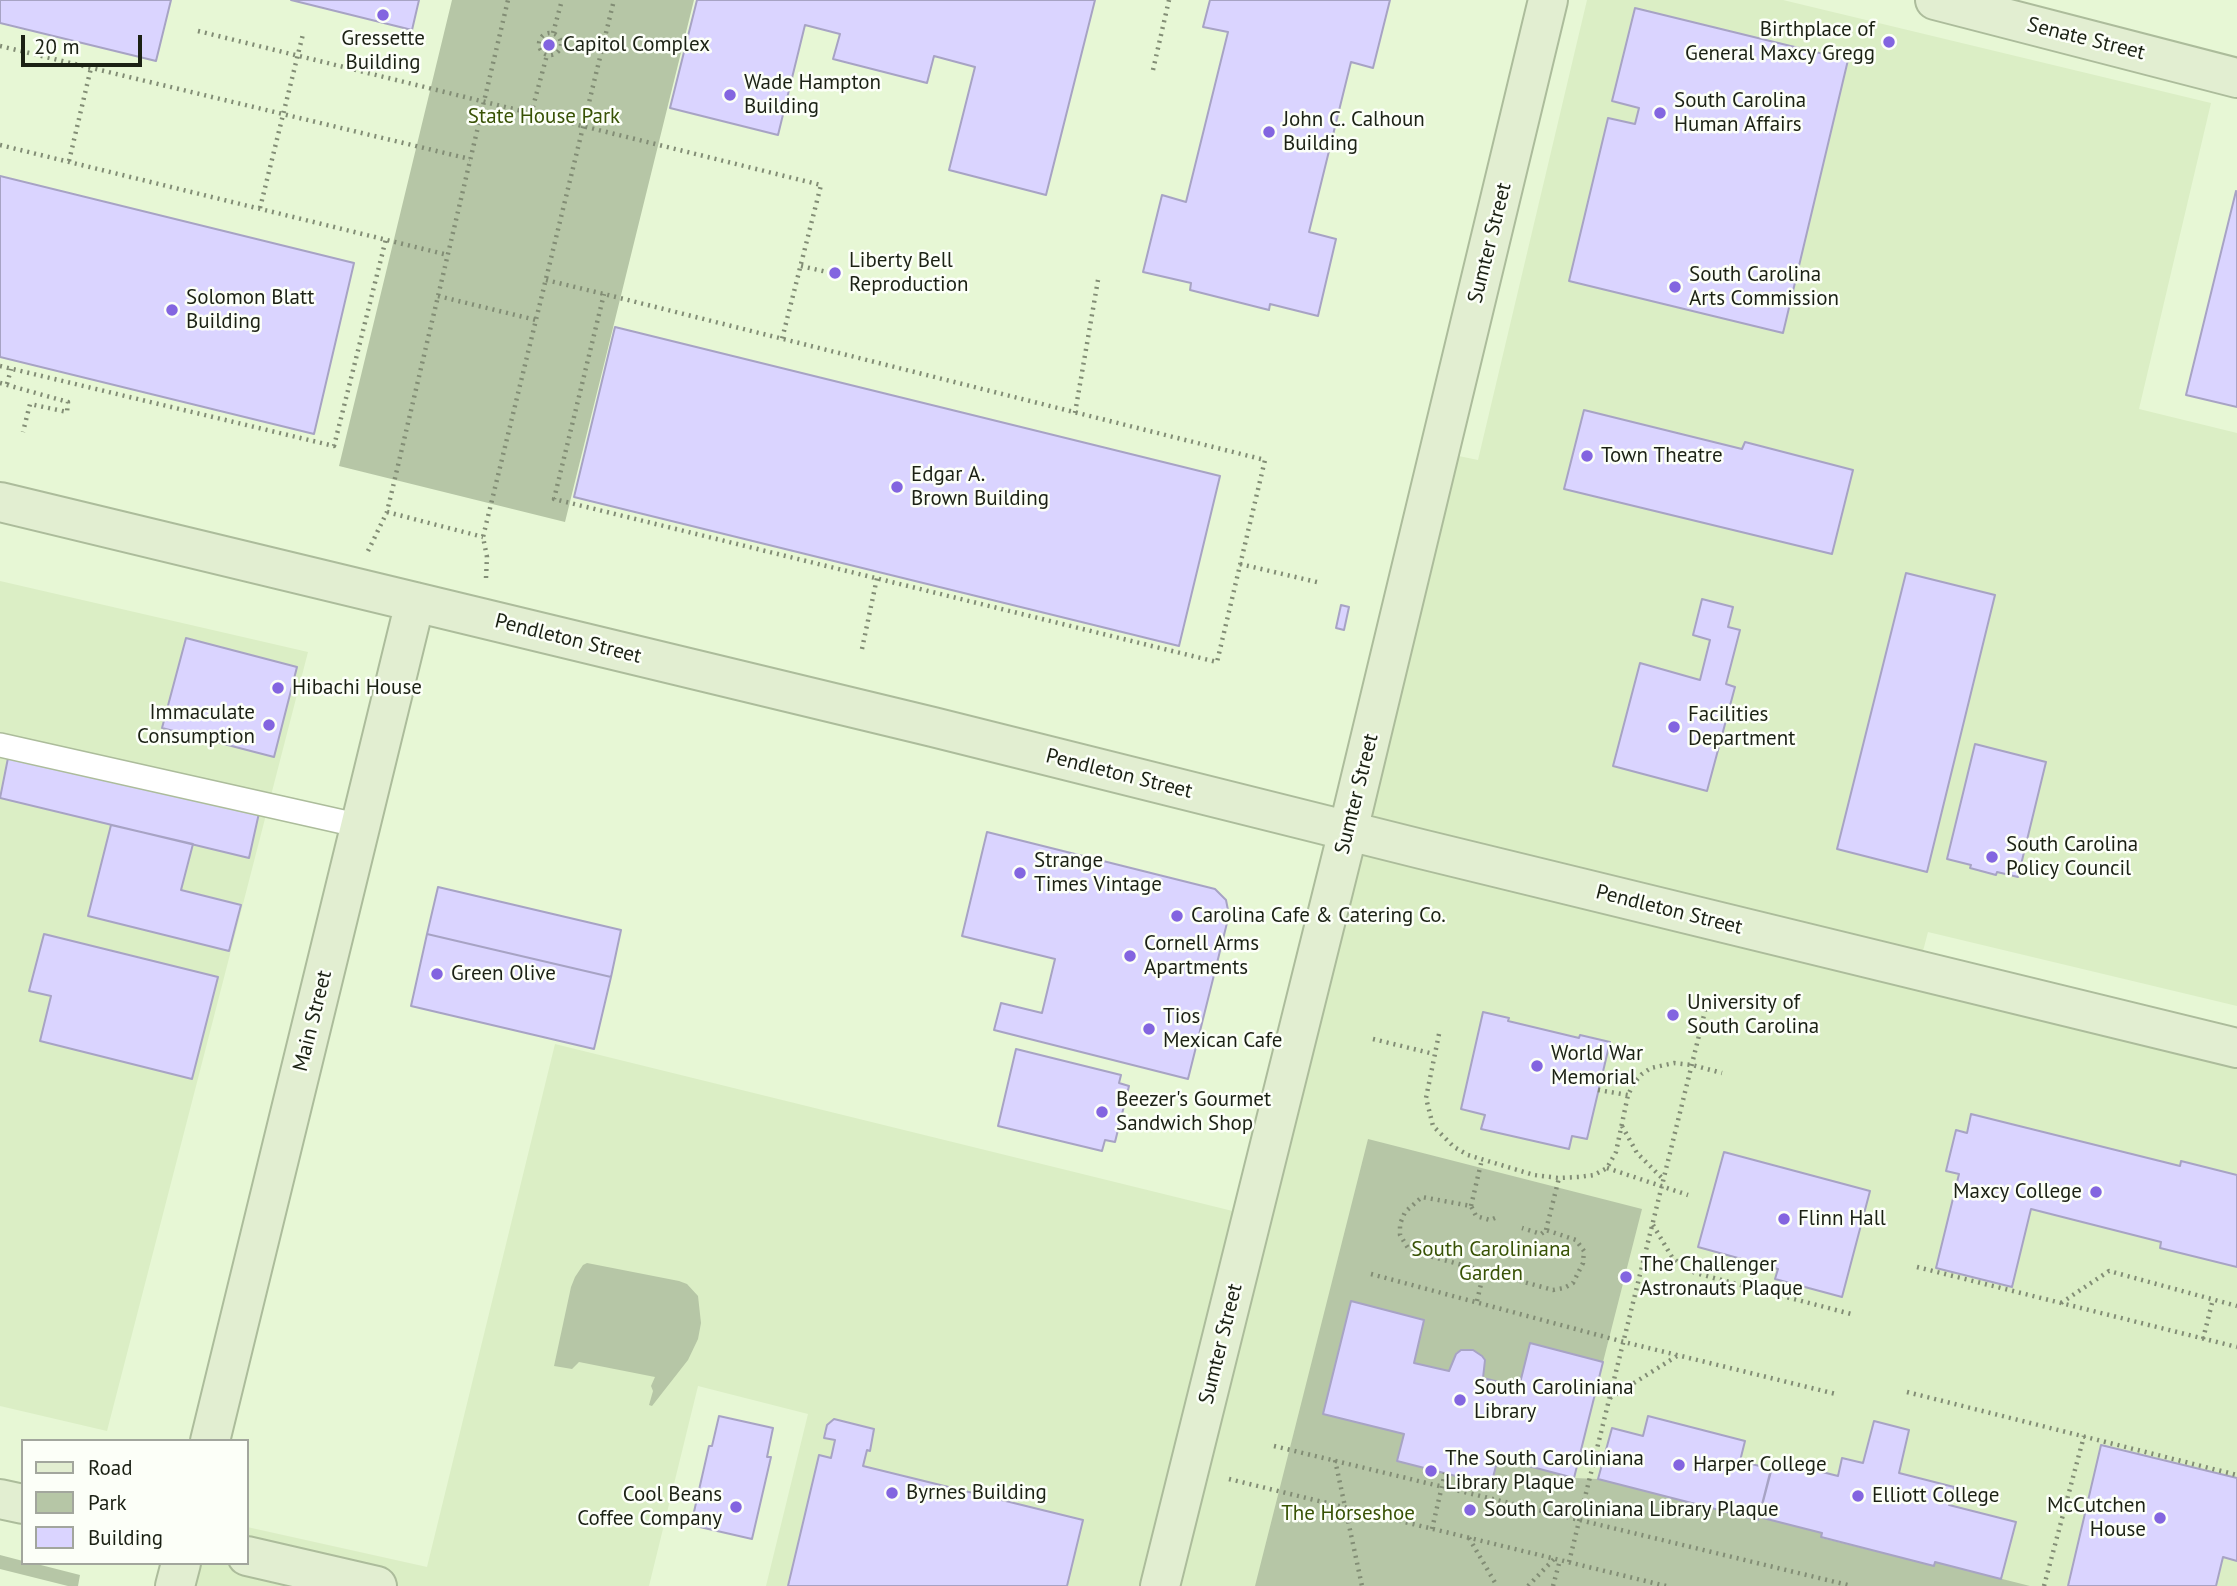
<!DOCTYPE html>
<style>
body{margin:0}
#map{position:relative;width:2237px;height:1586px;overflow:hidden;background:#e7f7d5;font-family:"PT Sans",sans-serif}
canvas{display:block}
.legend{position:absolute;left:21px;top:1439px;width:228px;height:126px;box-sizing:border-box;background:#fcfff8;border:2px solid #a2a69d;margin:0;padding:9px 12px;list-style:none;font-size:21px;color:#1b2114}
.legend li{display:flex;align-items:center;gap:14px;height:35px}
.legend b{width:35px;border:2px solid #a2a69d}
.scale{position:absolute;left:21px;top:35px;width:121px;height:32px;box-sizing:border-box;border:4px solid #1b2114;border-top:0;padding-left:9px;font-size:21px;line-height:24px;white-space:nowrap;color:#1b2114;-webkit-text-stroke:5px #fcfff8;paint-order:stroke}
</style>
<div id="map">
<canvas width="2237" height="1586"></canvas>
<ul class="legend">
<li><b style="height:9px;background:#e2eed1"></b>Road</li>
<li><b style="height:19px;background:#b6c6a6"></b>Park</li>
<li><b style="height:19px;background:#dad4ff"></b>Building</li>
</ul>
<div class="scale">20 m</div>
</div>
<script>
const g = document.querySelector('canvas').getContext('2d');
g.lineJoin = 'round';
function fill(path, color) {
  g.fillStyle = color;
  g.fill(path, 'evenodd');
}
function poly(rows) {
  const path = new Path2D();
  for (const r of rows) {
    if (r.length === 3) {
      path.moveTo(r[0] + r[2], r[1]);
      path.arc(r[0], r[1], r[2], 0, 2 * Math.PI);
      continue;
    }
    path.moveTo(r[0], r[1]);
    for (let i = 2; i < r.length; i += 2) path.lineTo(r[i], r[i + 1]);
  }
  return path;
}
function strokePath(path, color, width, dash) {
  g.strokeStyle = color;
  g.lineWidth = width;
  g.lineCap = dash ? 'butt' : 'round';
  g.setLineDash(dash || []);
  g.stroke(path);
}
function label(font, color, halo, rows, align = 'center') {
  g.font = font + ' "PT Sans",sans-serif';
  g.lineWidth = 5;
  g.setLineDash([]);
  g.textBaseline = 'middle';
  g.strokeStyle = halo;
  g.fillStyle = color;
  for (const [text, x, y, turn = 0] of rows) {
    g.save();
    g.translate(x, y);
    g.rotate((+turn || 0) * Math.PI / 180);
    g.textAlign = isNaN(turn) ? turn : align;
    if (halo) g.strokeText(text, 0, 0);
    g.fillText(text, 0, 0);
    g.restore();
  }
}
fill(poly([
 [1587,0,1783,0,2211,103,2139,409,2237,433,2237,1006,1928,932,1914,985,2237,1063,2237,1586,766,1586,808,1414,698,1386,649,1586,169,1586,175,1563,247,1563,247,1527,427,1567,555,1044,1261,1218,1444,453,1478,460],
 [0,581,308,652,107,1431,0,1406]
]), '#dbeec5');
fill(poly([
 [452,0,694,0,565,522,339,466],
 [1368,1139,1642,1209,1603,1362,1530,1343,1519,1387,1483,1378,1485,1360,1482,1356,1473,1350,1461,1350,1456,1353,1449,1371,1414,1363,1424,1320,1351,1302,1323,1414,1404,1434,1397,1461,1490,1485,1498,1458,1574,1478,1598,1479,1758,1520,1759,1517,1822,1533,1822,1538,1934,1566,1935,1562,2030,1586,1255,1586],
 [587,1263,679,1281,687,1284,698,1296,701,1323,698,1339,688,1360,652,1406,649,1405,653,1391,651,1386,655,1377,579,1362,572,1369,554,1366,571,1287,575,1277,583,1265],
 [0,1555,23,1561,23,1563,33,1563,80,1575,78,1586,68,1586,0,1569]
]), '#b6c6a6');
const building = poly([
 [0,0,171,0,156,61,0,23,0,0],
 [291,0,419,0,412,30,291,0],
 [697,0,1095,0,1046,195,949,170,975,67,934,56,927,83,833,59,840,34,805,25,778,135,670,108,697,0],
 [1210,0,1390,0,1373,68,1351,62,1309,232,1336,239,1318,316,1270,304,1269,310,1190,290,1191,283,1143,272,1162,195,1186,202,1228,32,1203,27,1210,0],
 [1635,8,1848,60,1783,333,1569,281,1608,118,1635,124,1639,108,1612,101,1635,8],
 [0,176,354,263,314,434,0,357,0,176],
 [2236,191,2237,192,2237,407,2186,395,2236,191],
 [615,327,1220,476,1179,646,574,497,615,327],
 [1584,410,1742,449,1745,442,1853,470,1832,554,1564,489,1584,410],
 [1906,573,1995,595,1927,872,1837,849,1906,573],
 [1702,599,1733,607,1728,627,1740,630,1726,684,1735,687,1707,791,1613,766,1640,663,1700,680,1710,640,1693,635,1702,599],
 [1341,605,1349,607,1344,630,1336,628,1341,605],
 [186,638,297,667,274,757,162,728,186,638],
 [1975,744,2046,762,2018,877,1997,872,1996,875,1970,868,1971,865,1947,859,1975,744],
 [9,753,259,813,249,858,0,798,9,753],
 [111,825,193,844,181,890,241,905,229,951,88,916,111,825],
 [987,832,1215,889,1226,900,1229,915,1188,1079,994,1030,1001,1003,1042,1013,1055,959,962,936,987,832],
 [438,887,621,930,611,977,427,934,438,887],
 [44,934,218,977,192,1079,40,1041,51,996,29,991,44,934],
 [427,934,611,977,594,1049,411,1006,427,934],
 [1483,1012,1509,1018,1508,1021,1579,1038,1580,1035,1610,1042,1587,1139,1572,1136,1569,1149,1481,1129,1485,1115,1461,1109,1483,1012],
 [1016,1049,1121,1075,1119,1083,1129,1086,1115,1142,1105,1140,1102,1151,998,1126,1016,1049],
 [1971,1114,2180,1166,2181,1161,2237,1175,2237,1267,2160,1248,2161,1242,2031,1209,2012,1287,1936,1268,1959,1174,1946,1171,1956,1130,1967,1133,1971,1114],
 [1724,1152,1870,1191,1842,1297,1775,1279,1778,1269,1698,1247,1724,1152],
 [1351,1301,1424,1320,1414,1363,1449,1371,1456,1354,1461,1350,1473,1350,1482,1356,1485,1360,1483,1378,1519,1387,1530,1343,1603,1362,1574,1478,1498,1458,1491,1485,1397,1461,1404,1434,1323,1414,1351,1301],
 [719,1416,773,1428,767,1457,771,1457,752,1539,691,1525,709,1446,712,1446,719,1416],
 [1648,1416,1745,1441,1740,1461,1771,1469,1758,1520,1598,1479,1612,1428,1643,1436,1648,1416],
 [834,1419,874,1429,870,1451,867,1450,863,1466,1083,1520,1067,1586,788,1586,819,1455,831,1458,835,1440,824,1438,827,1425,834,1419],
 [1874,1421,1909,1430,1899,1473,1954,1487,1949,1505,2016,1522,2001,1579,1935,1562,1934,1566,1821,1537,1822,1533,1759,1517,1774,1460,1838,1476,1842,1458,1863,1463,1874,1421],
 [2101,1445,2237,1478,2237,1561,2223,1557,2216,1586,2068,1586,2101,1445]
]);
fill(building, '#dad4ff');
strokePath(building, '#a7a3c4', 2);
const lane = poly([
 [0,745,361,826]
]);
const secondary = poly([
 [1935,0,2237,78],
 [0,502,933,727,1421,849,2237,1048],
 [210,1441,415,602],
 [0,1499,23,1504],
 [247,1556,377,1586],
 [175,1586,181,1563],
 [1160,1586,1348,831,1548,0]
]);
strokePath(lane, '#acbc9b', 26);
strokePath(secondary, '#acbc9b', 42);
strokePath(poly([
 [198,31,821,185,782,339],
 [550,44,11],
 [553,33,562,0],
 [0,46,470,159],
 [1153,70,1169,0],
 [531,114,547,55],
 [0,145,448,255],
 [69,161,91,68],
 [260,208,303,34],
 [801,266,827,272],
 [546,280,604,294,1265,460,1217,662,554,499,604,294],
 [438,296,536,320],
 [0,366,334,446,386,239],
 [0,383,68,402,67,412,30,404,23,432],
 [7,384,11,369],
 [1075,413,1098,280],
 [387,512,483,537],
 [368,551,387,512,508,0],
 [1240,564,1321,583],
 [486,578,487,557,483,537,614,0],
 [862,649,877,578],
 [1439,1034,1426,1098,1433,1126,1454,1147,1468,1155,1534,1175,1559,1178,1579,1177,1594,1175,1607,1168,1616,1152,1628,1095,1634,1083,1642,1074,1651,1068,1674,1063,1692,1065,1722,1073],
 [1373,1039,1434,1054],
 [1598,1090,1628,1095],
 [1622,1126,1637,1153,1663,1179],
 [1607,1168,1688,1195],
 [1471,1206,1482,1159],
 [1495,1218,1490,1220,1476,1216,1471,1206,1422,1197,1405,1212,1400,1224,1400,1235,1408,1248,1415,1252,1553,1290,1564,1288,1573,1283,1583,1263,1584,1251,1576,1240,1546,1230,1541,1234,1522,1228],
 [1653,1225,1672,1257,1682,1266,1695,1273,1855,1315],
 [1546,1230,1559,1178],
 [1917,1267,2237,1347],
 [1371,1274,1624,1342,1836,1394],
 [1477,1301,1484,1271],
 [2061,1303,2109,1271,2237,1306],
 [2203,1339,2213,1299],
 [1907,1392,2237,1475],
 [1610,1398,1677,1356],
 [1274,1446,1852,1586],
 [1335,1460,1362,1586],
 [1229,1479,1666,1586],
 [1432,1529,1445,1473],
 [1469,1538,1497,1586],
 [1569,1562,1708,999],
 [1528,1586,1554,1559],
 [1553,1586,1560,1560],
 [2044,1586,2084,1436]
]), '#828d75', 4.5, [2, 5]);
strokePath(lane, '#fff', 23);
strokePath(secondary, '#e2eed1', 38);
for (const [x, y, r, color] of [
 [383,15,7,"#8365e0"],
 [1889,42,7,"#8365e0"],
 [549,45,7,"#8365e0"],
 [730,95,7,"#8365e0"],
 [1660,113,7,"#8365e0"],
 [1269,132,7,"#8365e0"],
 [835,273,7,"#8365e0"],
 [1675,287,7,"#8365e0"],
 [172,310,7,"#8365e0"],
 [1587,456,7,"#8365e0"],
 [897,487,7,"#8365e0"],
 [278,688,7,"#8365e0"],
 [269,725,7,"#8365e0"],
 [1674,727,7,"#8365e0"],
 [1992,857,7,"#8365e0"],
 [1020,873,7,"#8365e0"],
 [1177,916,7,"#8365e0"],
 [1130,956,7,"#8365e0"],
 [437,974,7,"#8365e0"],
 [1673,1015,7,"#8365e0"],
 [1149,1029,7,"#8365e0"],
 [1537,1066,7,"#8365e0"],
 [1102,1112,7,"#8365e0"],
 [2096,1192,7,"#8365e0"],
 [1784,1219,7,"#8365e0"],
 [1626,1277,7,"#8365e0"],
 [1460,1400,7,"#8365e0"],
 [1679,1465,7,"#8365e0"],
 [1431,1471,7,"#8365e0"],
 [892,1493,7,"#8365e0"],
 [1858,1496,7,"#8365e0"],
 [736,1507,7,"#8365e0"],
 [1470,1510,7,"#8365e0"],
 [2160,1518,7,"#8365e0"]
]) {
  const dot = new Path2D();
  dot.arc(x, y, r, 0, 2 * Math.PI);
  g.fillStyle = color;
  g.fill(dot);
  strokePath(dot, '#fcfff8', 2.5);
}
label('21px', '#1b2114', '#fcfff8', [
 ["Birthplace of",1875,30,"right"],
 ["General Maxcy Gregg",1875,54,"right"],
 ["Gressette",383,39,"center"],
 ["Building",383,63,"center"],
 ["Capitol Complex",563,45],
 ["Wade Hampton",744,83],
 ["Building",744,107],
 ["South Carolina",1674,101],
 ["Human Affairs",1674,125],
 ["John C. Calhoun",1283,120],
 ["Building",1283,144],
 ["Liberty Bell",849,261],
 ["Reproduction",849,285],
 ["South Carolina",1689,275],
 ["Arts Commission",1689,299],
 ["Solomon Blatt",186,298],
 ["Building",186,322],
 ["Town Theatre",1601,456],
 ["Edgar A.",911,475],
 ["Brown Building",911,499],
 ["Hibachi House",292,688],
 ["Immaculate",255,713,"right"],
 ["Consumption",255,737,"right"],
 ["Facilities",1688,715],
 ["Department",1688,739],
 ["South Carolina",2006,845],
 ["Policy Council",2006,869],
 ["Strange",1034,861],
 ["Times Vintage",1034,885],
 ["Carolina Cafe & Catering Co.",1191,916],
 ["Cornell Arms",1144,944],
 ["Apartments",1144,968],
 ["Green Olive",451,974],
 ["University of",1687,1003],
 ["South Carolina",1687,1027],
 ["Tios",1163,1017],
 ["Mexican Cafe",1163,1041],
 ["World War",1551,1054],
 ["Memorial",1551,1078],
 ["Beezer's Gourmet",1116,1100],
 ["Sandwich Shop",1116,1124],
 ["Maxcy College",2082,1192,"right"],
 ["Flinn Hall",1798,1219],
 ["The Challenger",1640,1265],
 ["Astronauts Plaque",1640,1289],
 ["South Caroliniana",1474,1388],
 ["Library",1474,1412],
 ["The South Caroliniana",1445,1459],
 ["Library Plaque",1445,1483],
 ["Harper College",1693,1465],
 ["Byrnes Building",906,1493],
 ["Cool Beans",722,1495,"right"],
 ["Coffee Company",722,1519,"right"],
 ["Elliott College",1872,1496],
 ["McCutchen",2146,1506,"right"],
 ["House",2146,1530,"right"],
 ["South Caroliniana Library Plaque",1484,1510]
], 'left');
label('21px', '#1b2114', '#fcfff8', [
 ["Senate Street",2086,39,14],
 ["Sumter Street",1490,243,-76],
 ["Pendleton Street",568,639,14],
 ["Pendleton Street",1119,774,14],
 ["Sumter Street",1357,794,-76],
 ["Pendleton Street",1669,910,14],
 ["Main Street",313,1021,-76],
 ["Sumter Street",1221,1344,-76]
]);
label('21px', '#385205', '#fcfff8', [
 ["State House Park",544,117],
 ["South Caroliniana",1491,1250],
 ["Garden",1491,1274],
 ["The Horseshoe",1348,1514]
]);
</script>
